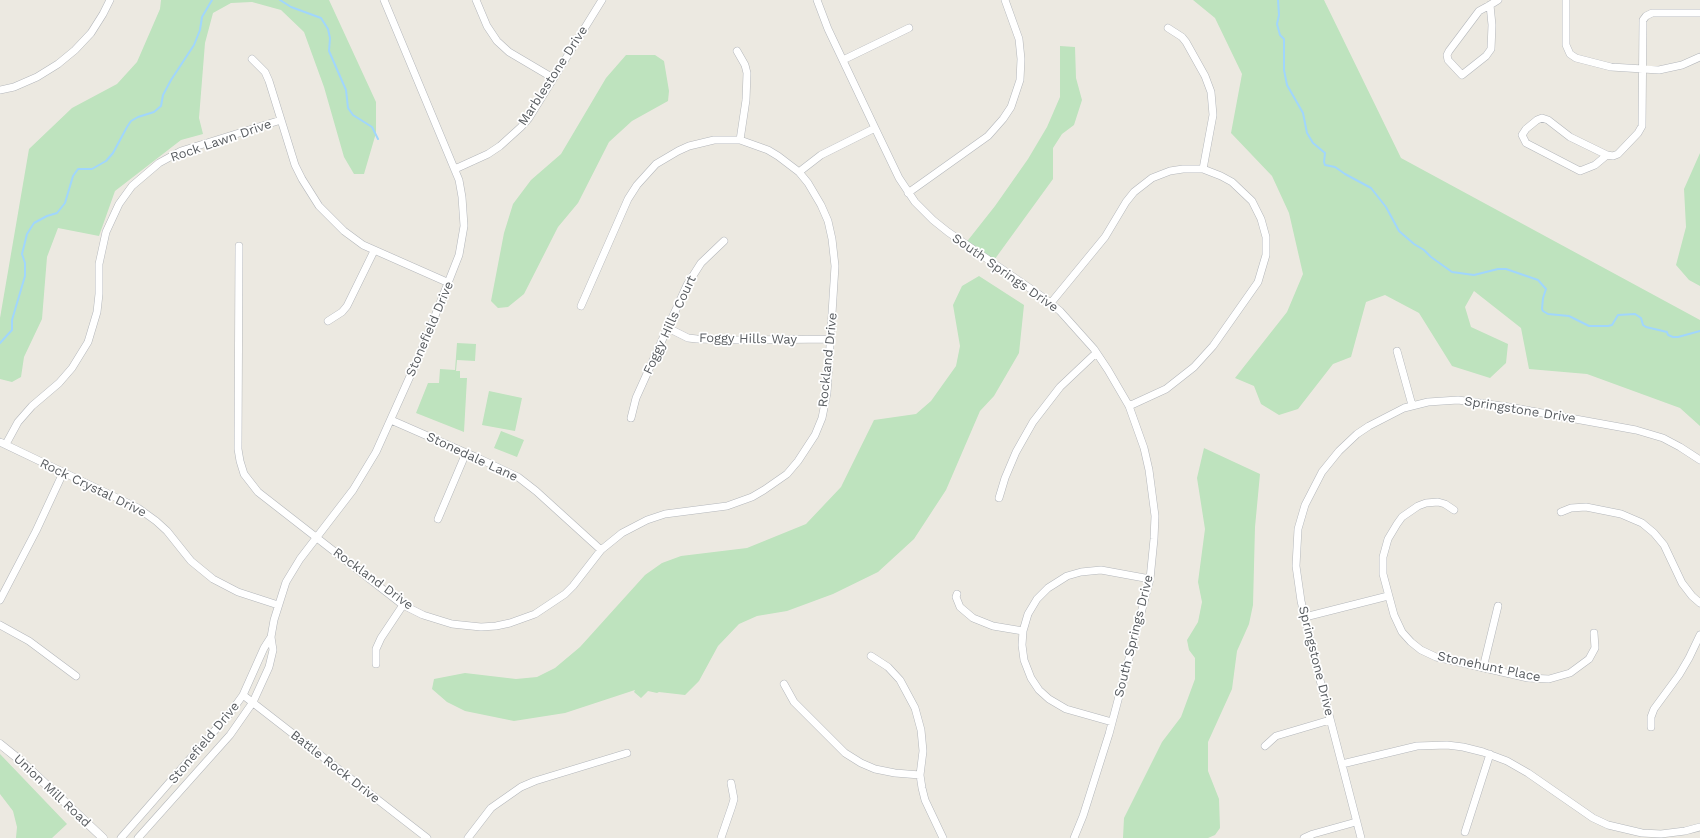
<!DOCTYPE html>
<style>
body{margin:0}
canvas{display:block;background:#ece9e1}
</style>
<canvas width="1700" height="838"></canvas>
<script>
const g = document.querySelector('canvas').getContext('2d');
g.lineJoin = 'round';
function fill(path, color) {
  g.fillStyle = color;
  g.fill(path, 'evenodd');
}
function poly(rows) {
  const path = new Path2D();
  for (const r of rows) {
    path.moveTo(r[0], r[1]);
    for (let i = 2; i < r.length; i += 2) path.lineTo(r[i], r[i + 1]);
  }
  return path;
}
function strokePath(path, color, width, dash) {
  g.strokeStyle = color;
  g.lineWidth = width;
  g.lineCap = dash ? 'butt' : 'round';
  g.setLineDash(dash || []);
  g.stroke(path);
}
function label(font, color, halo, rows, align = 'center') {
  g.font = font + ' "Work Sans",sans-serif';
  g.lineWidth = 3.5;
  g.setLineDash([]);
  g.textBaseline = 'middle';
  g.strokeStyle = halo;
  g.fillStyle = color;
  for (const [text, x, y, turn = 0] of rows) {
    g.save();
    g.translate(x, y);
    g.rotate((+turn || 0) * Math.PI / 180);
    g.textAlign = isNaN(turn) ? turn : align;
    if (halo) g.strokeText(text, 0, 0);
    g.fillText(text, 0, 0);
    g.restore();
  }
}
fill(poly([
 [161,0,329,0,376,102,376,133,364,174,354,174,344,157,324,87,304,32,281,10,252,2,231,3,213,13,205,43,199,118,203,134,181,140,115,191,99,236,58,228,47,257,42,319,24,357,21,377,12,382,0,379,0,318,29,149,72,108,117,84,137,62,160,9],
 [1193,0,1324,0,1401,158,1700,320,1700,426,1680,408,1587,374,1529,369,1521,328,1474,291,1465,307,1471,327,1508,344,1506,363,1490,378,1452,366,1419,313,1385,295,1366,302,1351,357,1333,364,1298,409,1279,415,1261,404,1254,386,1235,378,1287,312,1303,274,1289,213,1272,176,1231,133,1242,74,1215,18],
 [1060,46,1075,47,1076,78,1082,100,1074,125,1062,134,1053,148,1053,179,992,263,965,244,995,206,1028,159,1047,127,1060,97],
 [626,55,655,55,664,61,669,91,668,101,632,121,609,142,578,203,558,227,524,294,508,307,498,308,491,301,504,233,513,204,531,180,561,154,606,78],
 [1700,153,1700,286,1689,280,1676,265,1686,227,1684,189],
 [979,276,1024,305,1019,353,994,396,980,411,946,490,914,539,878,572,833,594,787,611,757,616,739,624,718,646,699,681,685,695,659,692,657,693,648,691,641,698,634,692,635,690,565,713,514,721,465,711,447,702,432,689,434,679,465,673,516,679,537,677,555,668,580,647,645,575,662,563,681,556,747,548,806,524,841,487,874,420,916,414,931,401,956,366,960,346,953,305,962,286],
 [457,343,476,344,475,361,457,360,456,371,460,371,460,378,467,378,464,432,416,413,428,383,439,383,440,369,455,370],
 [489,391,522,398,515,431,482,425],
 [501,431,524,440,517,457,494,448],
 [1204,448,1260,474,1255,527,1253,605,1249,624,1237,651,1232,689,1208,742,1208,771,1219,799,1220,828,1215,835,1208,838,1123,838,1124,818,1162,742,1181,717,1195,679,1195,658,1189,650,1187,640,1198,622,1202,602,1198,582,1205,529,1197,478],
 [0,754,67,824,52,838,16,838,17,827,13,811,0,794]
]), '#bee3be');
strokePath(poly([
 [280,0,291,7,321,18,328,29,330,38,329,51,346,90,348,108,353,115,372,127,378,139],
 [1278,0,1279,15,1277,24,1280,35,1284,39,1284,70,1287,85,1303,113,1307,133,1313,143,1325,153,1324,162,1325,165,1335,167,1345,174,1371,188,1386,207,1399,231,1414,244,1424,250,1431,257,1452,272,1474,275,1498,269,1506,269,1538,280,1546,289,1543,298,1542,309,1543,311,1548,314,1569,316,1589,326,1608,326,1612,325,1618,315,1635,314,1641,318,1643,325,1646,327,1667,332,1668,335,1673,337,1678,337,1700,331],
 [0,343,12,330,12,320,25,276,25,263,22,254,27,234,34,223,47,216,57,213,65,203,73,176,78,169,92,169,106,161,113,153,127,127,131,121,138,117,154,112,161,106,163,95,171,80,194,45,200,30,202,17,212,0]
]), '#a1d6fc', 2);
const minor = poly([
 [476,0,487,26,497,41,509,52,553,78],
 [817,0,828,29,875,128,899,178,915,202,933,220,948,232,1044,298,1060,311,1094,349,1108,370,1129,406,1144,448,1149,470,1155,516,1154,539,1150,579,1109,734,1083,816,1074,838],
 [1566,0,1566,45,1570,54,1576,58,1611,67,1659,70,1682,65,1700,57],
 [1490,5,1492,25,1491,49,1486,56,1462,75,1448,60,1447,55,1449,51,1479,11,1490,5,1498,0],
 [1168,28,1182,37,1186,42,1205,76,1211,92,1213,115,1203,169],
 [737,51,745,65,747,73,746,100,740,140],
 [252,59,265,72,269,81,295,165,302,179,319,206,344,231,363,245,449,283],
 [843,60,909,28],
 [0,90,14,87,37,77,58,64,75,50,91,33,103,14,110,0],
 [1607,155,1595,165,1580,171,1526,143,1522,135,1526,129,1537,120,1542,118,1548,120,1570,137,1607,155,1613,156,1618,154,1638,133,1642,126,1643,20,1646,16,1652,13,1700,13],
 [455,169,488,154,500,146,521,127,529,118,602,0],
 [799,172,821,155,875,128],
 [908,193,988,136,1003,119,1011,107,1020,80,1021,59,1019,39,1005,0],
 [239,246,238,449,240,461,244,474,258,492,403,605,423,615,452,624,481,627,496,626,510,623,535,614,565,594,573,586,601,550,622,533,647,520,665,514,727,506,752,497,764,490,787,474,798,461,815,435,822,418,827,393,835,266,832,239,828,221,821,205,808,183,799,172,778,156,768,150,740,140,714,140,689,146,678,151,656,164,637,185,628,199,581,306],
 [1050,304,1105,237,1126,202,1134,192,1152,178,1170,171,1183,169,1203,169,1221,176,1232,182,1252,201,1261,219,1266,237,1266,255,1258,282,1213,346,1194,367,1166,389,1129,406],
 [328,321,342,312,347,306,374,251],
 [668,328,688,338,697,339,741,340,831,339],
 [1397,351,1412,405],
 [631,418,636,398,687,285,701,263,724,241],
 [391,420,480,459,518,477,536,491,601,550],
 [0,442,138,508,156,521,167,531,191,561,213,579,238,592,278,605],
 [6,444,18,422,32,406,59,383,72,368,88,342,97,312,99,294,99,264,106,232,119,204,132,186,159,163,181,151,281,120],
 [999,498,1005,478,1016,452,1033,422,1060,387,1096,353],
 [1454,510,1445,504,1438,502,1426,503,1418,506,1402,517,1397,524,1388,539,1383,557,1383,574,1394,615,1402,632,1411,642,1421,650,1436,657,1528,678,1549,679,1570,673,1589,659,1595,648,1594,633],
 [1561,512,1571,508,1586,507,1621,514,1642,523,1654,533,1664,545,1682,583,1692,596,1700,603],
 [438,519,466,453],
 [957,594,956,597,960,607,973,618,993,626,1023,631],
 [0,600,36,531,63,473],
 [1305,617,1388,596],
 [0,625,29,641,76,676],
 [871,656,888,667,900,680,915,708,921,730,923,751,920,775,922,788,925,800,943,838],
 [376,664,376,649,381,638,403,605],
 [1483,668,1498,606],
 [784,684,794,702,845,753,861,763,875,769,895,773,920,775],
 [243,695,427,838],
 [1112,722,1066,709,1049,699,1039,690,1031,678,1024,660,1022,645,1023,631,1028,614,1037,599,1048,588,1067,576,1081,572,1101,570,1150,579],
 [1651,727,1651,717,1654,709,1679,675,1689,658,1700,635],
 [1265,746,1276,736,1330,720],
 [1342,764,1417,746,1447,745,1463,747,1483,752,1507,761,1528,773,1593,818,1608,825,1642,833,1661,834,1685,831,1700,827],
 [1465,832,1490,754],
 [121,838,230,713,243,695,264,648,271,637],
 [138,838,230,735,253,702,269,667,273,650,271,637,274,620,286,582,300,559,353,490,376,452,420,354,459,255,464,226,462,197,459,180,384,0],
 [468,838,491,808,521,787,535,781,627,753],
 [721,838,732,806,734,799,731,783],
 [1304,838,1313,834,1356,822],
 [1361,838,1313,653,1301,601,1296,566,1298,529,1305,505,1322,472,1339,451,1357,434,1369,426,1404,408,1428,402,1458,400,1509,407,1636,430,1663,438,1680,447,1700,460]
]);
const tertiary = poly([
 [0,744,21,761,103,838]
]);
strokePath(minor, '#b4b7bb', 8);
strokePath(tertiary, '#b4b7bb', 9);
strokePath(minor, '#fff', 7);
strokePath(tertiary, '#fff', 8);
label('13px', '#595d61', '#fff', [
 ["Marblestone Drive",553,76,-57],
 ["Rock Lawn Drive",221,141,-19],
 ["South Springs Drive",1005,273,35],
 ["Foggy Hills Court",670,325,-65],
 ["Stonefield Drive",430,329,-67],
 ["Foggy Hills Way",748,339,1],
 ["Rockland Drive",828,360,-84],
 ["Springstone Drive",1520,410,9],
 ["Stonedale Lane",472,457,25],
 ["Rock Crystal Drive",93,488,26],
 ["Rockland Drive",373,579,36],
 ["South Springs Drive",1134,636,-76],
 ["Springstone Drive",1316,661,76],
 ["Stonehunt Place",1489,667,12],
 ["Stonefield Drive",204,743,-50],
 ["Battle Rock Drive",335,767,38],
 ["Union Mill Road",52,791,43]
]);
</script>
